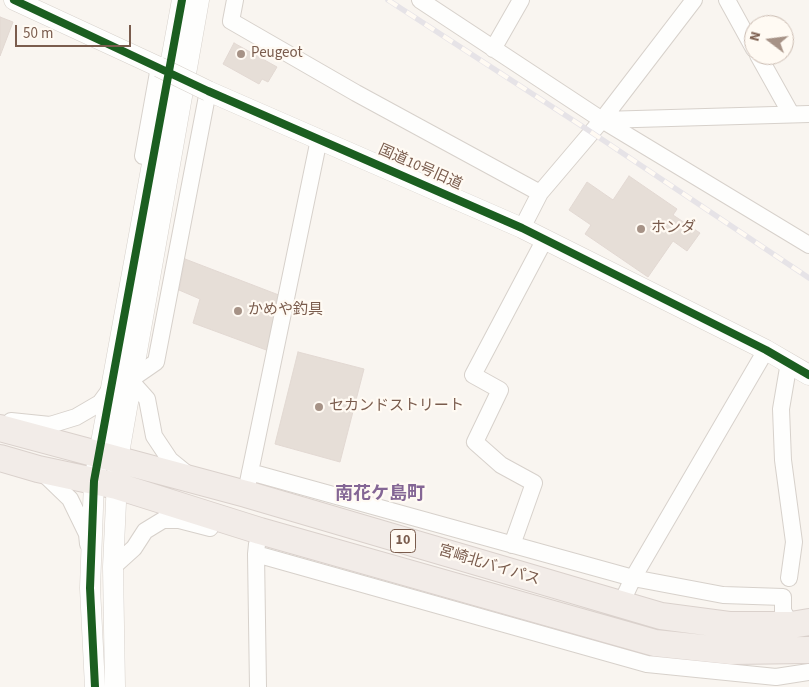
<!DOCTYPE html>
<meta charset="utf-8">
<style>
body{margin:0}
#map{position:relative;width:809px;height:687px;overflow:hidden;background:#f9f5f0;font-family:"Source Sans 3",sans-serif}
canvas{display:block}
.north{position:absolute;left:744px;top:15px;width:50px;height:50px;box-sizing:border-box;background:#fffaf3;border:1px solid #cabbb1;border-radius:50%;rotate:285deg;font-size:14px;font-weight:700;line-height:20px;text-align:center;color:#7a5c4d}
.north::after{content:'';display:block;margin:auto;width:18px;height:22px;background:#a69286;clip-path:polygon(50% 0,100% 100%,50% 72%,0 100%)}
.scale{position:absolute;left:15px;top:25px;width:116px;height:22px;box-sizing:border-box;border:2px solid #7a5c4d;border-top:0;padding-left:6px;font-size:15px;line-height:18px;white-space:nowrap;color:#7a5c4d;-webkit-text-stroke:4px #fffaf3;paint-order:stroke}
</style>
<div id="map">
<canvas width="809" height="687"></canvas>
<div class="north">N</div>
<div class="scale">50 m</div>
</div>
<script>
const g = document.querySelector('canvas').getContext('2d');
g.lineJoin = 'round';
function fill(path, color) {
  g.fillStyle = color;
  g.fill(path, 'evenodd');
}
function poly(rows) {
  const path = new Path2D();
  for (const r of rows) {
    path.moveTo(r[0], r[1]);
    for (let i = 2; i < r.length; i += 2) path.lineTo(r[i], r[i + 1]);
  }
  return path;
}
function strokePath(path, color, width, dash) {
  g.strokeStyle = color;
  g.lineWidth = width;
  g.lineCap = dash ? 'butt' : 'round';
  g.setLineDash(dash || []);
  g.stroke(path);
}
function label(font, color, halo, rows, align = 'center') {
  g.font = font + ' "Source Sans 3","Noto Sans JP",sans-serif';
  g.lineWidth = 4.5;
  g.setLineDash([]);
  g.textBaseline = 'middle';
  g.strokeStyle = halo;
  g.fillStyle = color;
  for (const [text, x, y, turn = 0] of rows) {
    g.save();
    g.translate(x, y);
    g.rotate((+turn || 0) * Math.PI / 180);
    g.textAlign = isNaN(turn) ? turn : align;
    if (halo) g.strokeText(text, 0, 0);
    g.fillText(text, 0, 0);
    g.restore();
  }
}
const building = poly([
 [0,17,13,22,0,56,0,17],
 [234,43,277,67,268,82,262,79,259,84,223,64,234,43],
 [629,176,677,209,673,215,700,233,687,251,673,241,648,277,585,234,591,225,569,210,587,182,613,200,629,176],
 [185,259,284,297,269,351,193,323,200,299,179,290,185,259],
 [298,352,364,369,340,462,275,444,298,352]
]);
fill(building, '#e6ded7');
strokePath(building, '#e2d8d2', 1);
const minor = poly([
 [235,0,231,21,356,93,540,193],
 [420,0,602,120,809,245],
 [727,0,754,49],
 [493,49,521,0],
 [758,55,791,114],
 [602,120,809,114],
 [143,156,159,67],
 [522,228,540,193,602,120,694,0],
 [789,362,781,409,783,460,794,542,789,578],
 [11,421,50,425,76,417,100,403,111,388],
 [42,472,70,499,87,534,88,544],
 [250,472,633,578,723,595,783,597,783,611,791,625],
 [186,473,170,460,154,436,147,399,130,380,156,362,208,91],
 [248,482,319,139],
 [257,544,256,554,258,687],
 [512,545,534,483,501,465,475,442,500,390,473,375,545,239],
 [256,554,647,664,776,677,809,672],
 [113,567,134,548,145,531,163,520,179,520,210,528],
 [620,606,633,578,766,350]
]);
const tertiary = poly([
 [14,0,159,67],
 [208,91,522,228,766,350,809,375],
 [95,687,90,588,94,481,182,0],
 [115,687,113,567,118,459,199,0]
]);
const trunk = poly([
 [0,428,246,494,661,616,729,625,791,625,809,622],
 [0,458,38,469,117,486,260,531,655,643,731,651,809,650]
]);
strokePath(minor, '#d7d1cb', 18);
strokePath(tertiary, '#d7d1cb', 21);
strokePath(trunk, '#dad1cc', 28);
strokePath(minor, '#fefefd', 16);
strokePath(tertiary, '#fefefd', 20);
strokePath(trunk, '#f2ece8', 26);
const rail = poly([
 [388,0,591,132,809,278]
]);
strokePath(rail, '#e6e3e7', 5.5);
strokePath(rail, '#fffaf3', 4, [11]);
const tertiaryBridge = poly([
 [159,67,208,91]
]);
strokePath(tertiaryBridge, '#d7d1cb', 21, []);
strokePath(tertiaryBridge, '#fefefd', 20);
strokePath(poly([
 [14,0,208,91,522,228,766,350,809,375],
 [95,687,90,588,94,481,182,0]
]), '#1b5e20', 8);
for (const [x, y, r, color] of [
 [241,54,5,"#a69286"],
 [641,229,5,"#a69286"],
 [238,311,5,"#a69286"],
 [319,407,5,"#a69286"]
]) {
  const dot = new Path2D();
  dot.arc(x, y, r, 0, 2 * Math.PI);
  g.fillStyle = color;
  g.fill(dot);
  strokePath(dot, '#fffaf3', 2);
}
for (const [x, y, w] of [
 [403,541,25]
]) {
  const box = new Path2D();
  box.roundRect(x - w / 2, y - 11.5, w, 23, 4);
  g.fillStyle = '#fffaf3';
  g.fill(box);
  strokePath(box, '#7a5c4d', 1);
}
label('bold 14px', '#7a5c4d', null, [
 ["10",403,541]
]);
label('15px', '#7a5c4d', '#fffaf3', [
 ["Peugeot",251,54],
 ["ホンダ",651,229],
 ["かめや釣具",248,311],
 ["セカンドストリート",329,407]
], 'left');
label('15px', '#7a5c4d', '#fffaf3', [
 ["国道10号旧道",420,168,24],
 ["宮崎北バイパス",489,566,17]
]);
label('bold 18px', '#846695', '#fffaf3', [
 ["南花ケ島町",380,495]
]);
</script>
